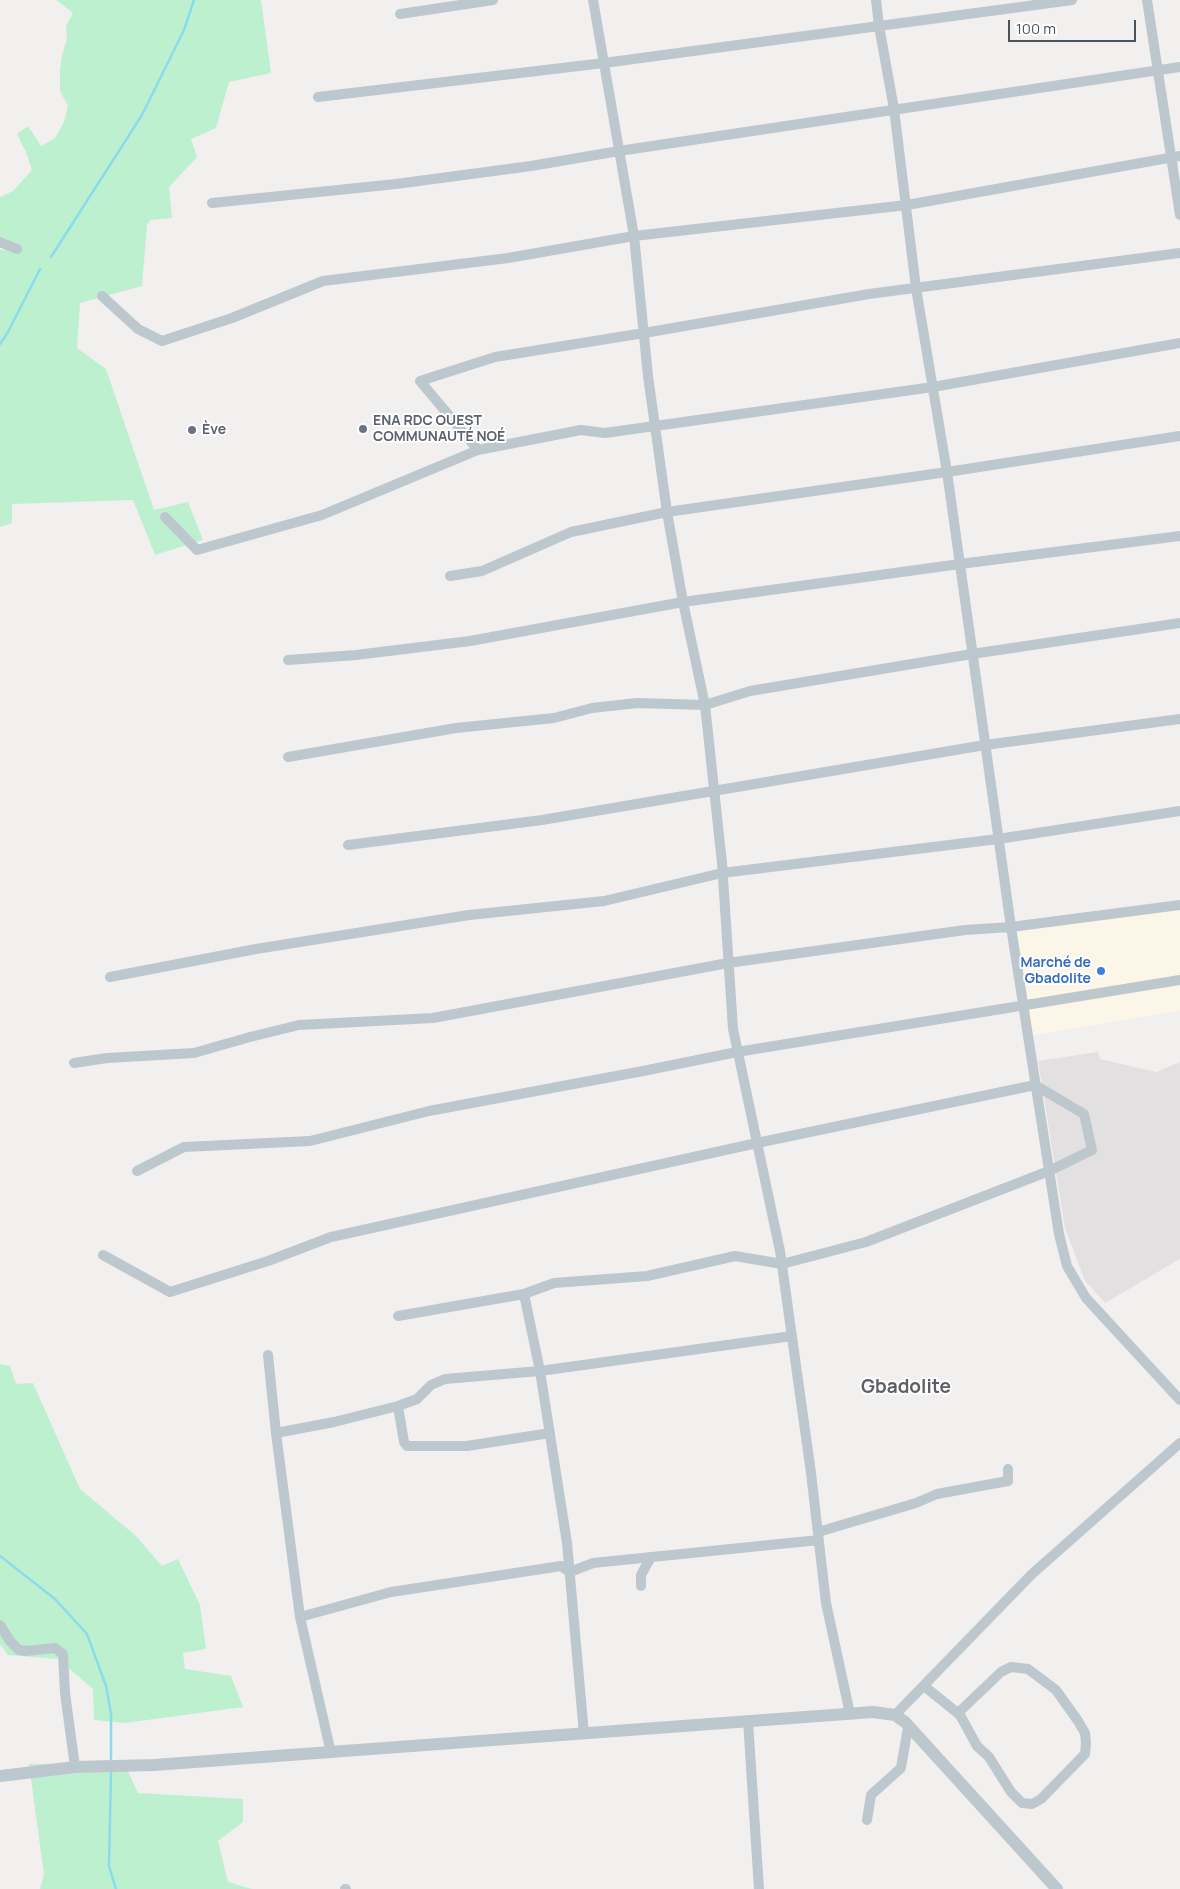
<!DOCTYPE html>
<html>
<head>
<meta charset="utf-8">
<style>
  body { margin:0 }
  #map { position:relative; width:1180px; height:1889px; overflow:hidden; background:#f2efef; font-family:Manrope,sans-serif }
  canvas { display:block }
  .scale { position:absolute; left:1008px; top:20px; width:128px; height:22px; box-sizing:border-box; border:2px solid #47535d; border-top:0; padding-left:6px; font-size:15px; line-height:18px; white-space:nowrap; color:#47535d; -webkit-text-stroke:4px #fff; paint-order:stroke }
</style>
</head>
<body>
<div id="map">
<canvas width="1180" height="1889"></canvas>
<div class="scale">100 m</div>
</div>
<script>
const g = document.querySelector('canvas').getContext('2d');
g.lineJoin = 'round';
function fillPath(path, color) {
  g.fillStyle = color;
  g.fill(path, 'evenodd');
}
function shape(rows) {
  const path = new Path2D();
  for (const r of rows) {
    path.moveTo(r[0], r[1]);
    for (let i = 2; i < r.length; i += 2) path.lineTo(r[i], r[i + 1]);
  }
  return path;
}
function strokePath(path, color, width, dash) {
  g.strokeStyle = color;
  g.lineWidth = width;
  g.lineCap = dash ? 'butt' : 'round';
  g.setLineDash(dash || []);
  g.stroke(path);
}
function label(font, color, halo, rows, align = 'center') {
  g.font = font + ' Manrope,sans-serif';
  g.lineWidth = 4;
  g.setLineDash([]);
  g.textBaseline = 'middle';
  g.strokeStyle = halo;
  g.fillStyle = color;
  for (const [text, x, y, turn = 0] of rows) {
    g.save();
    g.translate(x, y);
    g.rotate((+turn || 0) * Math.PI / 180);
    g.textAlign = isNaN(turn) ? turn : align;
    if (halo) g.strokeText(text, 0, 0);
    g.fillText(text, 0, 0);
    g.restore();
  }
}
const commercial = shape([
  [1180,909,1180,1011,1031,1036,1016,931]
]);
const education = shape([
  [1098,1052,1100,1059,1156,1072,1180,1062,1180,1259,1105,1303,1085,1281,1065,1228,1038,1061]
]);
const green = shape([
  [56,0,261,0,271,73,229,82,216,128,191,139,197,157,169,187,172,218,150,220,147,225,142,286,80,303,77,348,106,369,154,510,188,502,203,540,155,555,133,500,12,504,12,523,0,527,0,250,22,248,0,238,0,197,13,191,32,170,26,152,17,134,28,126,41,146,55,138,64,122,68,106,60,91,60,71,62,55,67,39,66,26,73,13],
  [0,1364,10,1366,16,1384,33,1383,80,1489,136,1536,162,1566,178,1559,200,1605,206,1649,183,1653,185,1669,231,1676,243,1707,125,1723,94,1720,93,1689,58,1659,8,1655,0,1644],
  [124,1763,138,1793,243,1799,243,1822,218,1841,228,1882,252,1889,40,1889,44,1875,29,1764]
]);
const stream = shape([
  [51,257,142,115,184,30,194,0],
  [0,344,8,332,40,269],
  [0,1556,55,1599,87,1634,106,1686,111,1713,111,1759],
  [111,1773,109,1866,116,1889]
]);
const minor = shape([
  [593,0,634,236,648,376,667,512,683,602,705,705,722,863,733,1029,780,1251,811,1473,826,1603,850,1714],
  [876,0,879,26,894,109,916,288,947,472,1011,927,1059,1234,1067,1266,1086,1298,1180,1400],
  [1147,0,1180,215],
  [400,14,493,0],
  [318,97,604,63,1072,0],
  [212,203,396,184,531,166,619,151,1180,67],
  [0,242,17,249],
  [102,296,138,329,162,341,232,318,323,281,508,258,634,236,907,205,1180,156],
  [478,450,420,381,495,357,644,333,869,294,1180,253],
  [165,517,197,550,322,515,478,450,581,430,605,433,933,387,1180,343],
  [450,576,482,571,571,532,667,512,947,472,1180,436],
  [288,660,356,655,470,641,683,602,960,564,1180,536],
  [288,757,456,728,554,718,592,708,637,703,705,705,750,691,972,654,1180,623],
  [348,845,542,820,985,745,1180,719],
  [110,977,256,949,469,915,604,901,722,873,998,839,1180,811],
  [74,1063,107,1058,194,1053,250,1037,299,1025,433,1018,728,963,965,930,1011,927,1180,905],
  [137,1171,184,1147,310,1141,429,1111,643,1071,737,1052,1180,980],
  [103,1255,170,1292,268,1261,331,1237,757,1143,1035,1085,1084,1114,1092,1150,1049,1171,866,1242,782,1264,735,1256,647,1276,554,1283,524,1294,398,1316],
  [524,1294,540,1371,567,1543,584,1734],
  [268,1355,276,1433,300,1617,331,1753],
  [398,1406,404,1442,407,1446,467,1446,550,1433],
  [276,1433,334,1422,398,1406,417,1399,431,1385,445,1379,540,1371,792,1336],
  [818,1532,916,1503,937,1494,1008,1481,1008,1469],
  [641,1586,641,1575,651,1557],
  [300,1617,391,1592,411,1589,561,1566,570,1572,593,1563,819,1540],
  [0,1625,10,1641,19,1650,26,1651,55,1648,63,1654,65,1693,75,1767],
  [924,1686,960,1715,977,1746,989,1757,1011,1792,1022,1803,1032,1804,1041,1799,1085,1754,1086,1743,1085,1733,1078,1721,1056,1690,1028,1669,1011,1667,1001,1672,958,1713],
  [895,1715,1032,1574,1180,1443],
  [748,1721,759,1889],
  [867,1820,871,1795,901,1768,908,1727],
  [345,1889,346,1889]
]);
const tertiary = shape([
  [0,1776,75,1767,154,1765,873,1712,895,1715,905,1722,1057,1889]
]);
const markers = [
  [363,429,5,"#6b7280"],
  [192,430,5,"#6b7280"],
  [1101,971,5,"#3f7fe0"]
];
const worshipNames = [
  ["ENA RDC OUEST",373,421],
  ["COMMUNAUTÉ NOÉ",373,437],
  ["Ève",202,430]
];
const shopNames = [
  ["Marché de",1091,963],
  ["Gbadolite",1091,979]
];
const districtNames = [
  ["Gbadolite",906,1388]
];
fillPath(commercial, '#fcf6e9');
fillPath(education, '#e3e0e1');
fillPath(green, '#bdf0cf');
strokePath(stream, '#8adced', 2.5);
strokePath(minor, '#bdc7ce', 10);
strokePath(tertiary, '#bdc7ce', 12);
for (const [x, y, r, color] of markers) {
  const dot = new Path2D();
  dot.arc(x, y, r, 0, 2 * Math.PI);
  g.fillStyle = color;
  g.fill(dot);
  strokePath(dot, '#fff', 2);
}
label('bold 14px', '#5b616d', '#fff', worshipNames, 'left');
label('bold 14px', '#366cbe', '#fff', shopNames, 'right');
label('bold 19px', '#5c6064', '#fff', districtNames);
</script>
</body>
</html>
